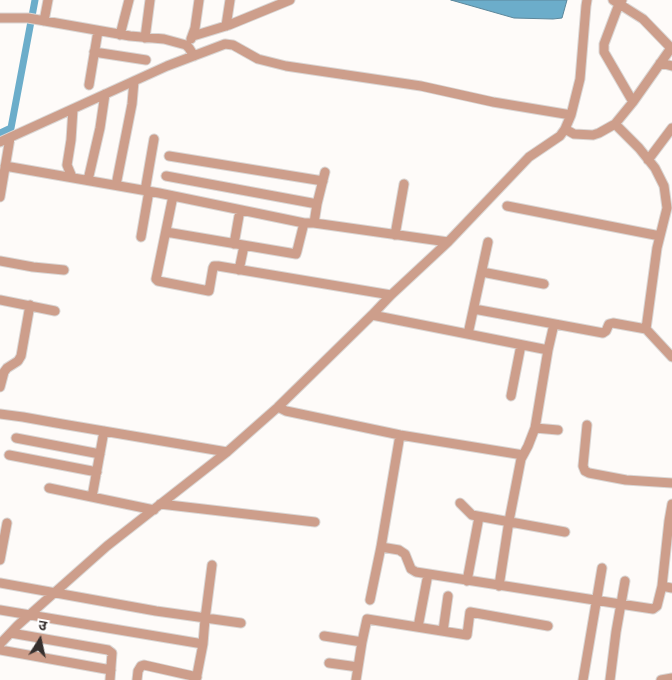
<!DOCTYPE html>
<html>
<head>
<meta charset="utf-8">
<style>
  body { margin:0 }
  #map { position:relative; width:672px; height:680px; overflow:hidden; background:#fefbf9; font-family:Montserrat,"Noto Sans Devanagari",sans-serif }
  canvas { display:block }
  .north { position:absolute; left:15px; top:615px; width:50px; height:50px; -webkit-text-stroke:4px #fff; paint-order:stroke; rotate:10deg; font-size:14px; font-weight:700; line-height:20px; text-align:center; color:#352f2d }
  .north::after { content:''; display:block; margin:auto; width:18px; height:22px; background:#352f2d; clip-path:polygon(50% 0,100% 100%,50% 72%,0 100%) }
</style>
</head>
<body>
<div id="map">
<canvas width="672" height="680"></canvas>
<div class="north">उ</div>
</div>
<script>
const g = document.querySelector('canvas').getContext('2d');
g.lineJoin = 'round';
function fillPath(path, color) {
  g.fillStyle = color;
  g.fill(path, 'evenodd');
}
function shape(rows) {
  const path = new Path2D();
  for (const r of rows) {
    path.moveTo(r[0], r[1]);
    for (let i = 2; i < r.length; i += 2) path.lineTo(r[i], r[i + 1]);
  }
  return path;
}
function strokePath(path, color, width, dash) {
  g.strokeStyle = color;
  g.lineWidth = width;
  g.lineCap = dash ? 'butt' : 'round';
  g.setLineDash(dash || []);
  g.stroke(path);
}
const water = shape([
  [451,0,567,0,562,18,553,19,514,18,451,0]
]);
const canal = shape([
  [0,133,11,128,35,0]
]);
const minor = shape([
  [622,0,619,4,604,44,604,52,633,102],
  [0,18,28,18,130,36,164,39,186,45,189,48,194,56],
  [44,21,48,0],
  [226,26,230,0],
  [120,35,129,0],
  [193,36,229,25,290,0],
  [145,38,150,0],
  [191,39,195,28,199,0],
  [94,52,146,60],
  [660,63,672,66],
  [89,85,98,31],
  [615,124,639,148,655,168,664,186,667,208,657,248,646,329,672,357],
  [565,129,574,134,593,135,599,133,615,124,633,102,671,48,643,19,613,0],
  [0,142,167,66,225,44,233,45,258,59,286,66,421,86,493,102,571,115],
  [169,156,323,181],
  [648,160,672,128],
  [5,166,159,193,304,223,314,223,448,242],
  [166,176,317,204],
  [72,177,67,165,71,140,73,109],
  [88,180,100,128,105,94],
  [116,185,132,104,134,81],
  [145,191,154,139],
  [173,196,156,279,158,281,209,291,213,268,214,266,218,266,391,295],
  [0,197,10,138],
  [507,206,660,236],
  [314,223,317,204,325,172],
  [166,232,296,254,297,251,304,223],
  [395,235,404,184],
  [141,237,149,191],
  [234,244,240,210],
  [0,261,33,267,64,270],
  [239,270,244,246],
  [482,272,544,284],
  [0,300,55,311],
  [474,309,603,333,606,331,609,324,613,323,646,329],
  [372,315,548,350],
  [468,334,488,242],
  [0,387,4,372,7,368,18,361,21,356,30,305],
  [511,396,521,345],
  [278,407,286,411,400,435,523,455],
  [0,414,23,417,62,424,227,452],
  [587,425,583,466,585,471,589,473,626,480,672,483],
  [535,428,558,430],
  [16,438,100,454],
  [9,455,97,472],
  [49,488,154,510],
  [92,497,104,431],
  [460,503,472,515,565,532],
  [160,504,315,522],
  [381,547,399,550,405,554,411,569,416,572,620,604,653,609,657,606,662,586,672,588],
  [0,560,7,523],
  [467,581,479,517],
  [0,583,156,611,241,623],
  [499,586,509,521,521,459,528,446,535,428,548,350,554,324],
  [662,586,669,521,672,504],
  [370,600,381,547,400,435],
  [0,610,203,644,205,619,212,565],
  [418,627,428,574],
  [443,631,448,596],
  [11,633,108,650,112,653,110,680],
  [324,636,362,642],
  [0,644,18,625,107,546,227,452,278,407,372,315,391,295,448,242,529,157,560,136,565,129,571,115,580,79,586,6,587,0],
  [0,650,111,670],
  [329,663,358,667],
  [137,680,138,671,141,666,144,665,197,677],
  [196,680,203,644],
  [356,680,362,642,367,619,467,635,470,612,548,626],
  [583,680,602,568],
  [610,680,616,632,625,581],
  [661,680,672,678]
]);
fillPath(water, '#6cadca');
strokePath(water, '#5c879b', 1);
strokePath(canal, '#6cadca', 7);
strokePath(minor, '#dad6d4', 11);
strokePath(minor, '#cd9e8b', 9);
</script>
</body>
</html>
